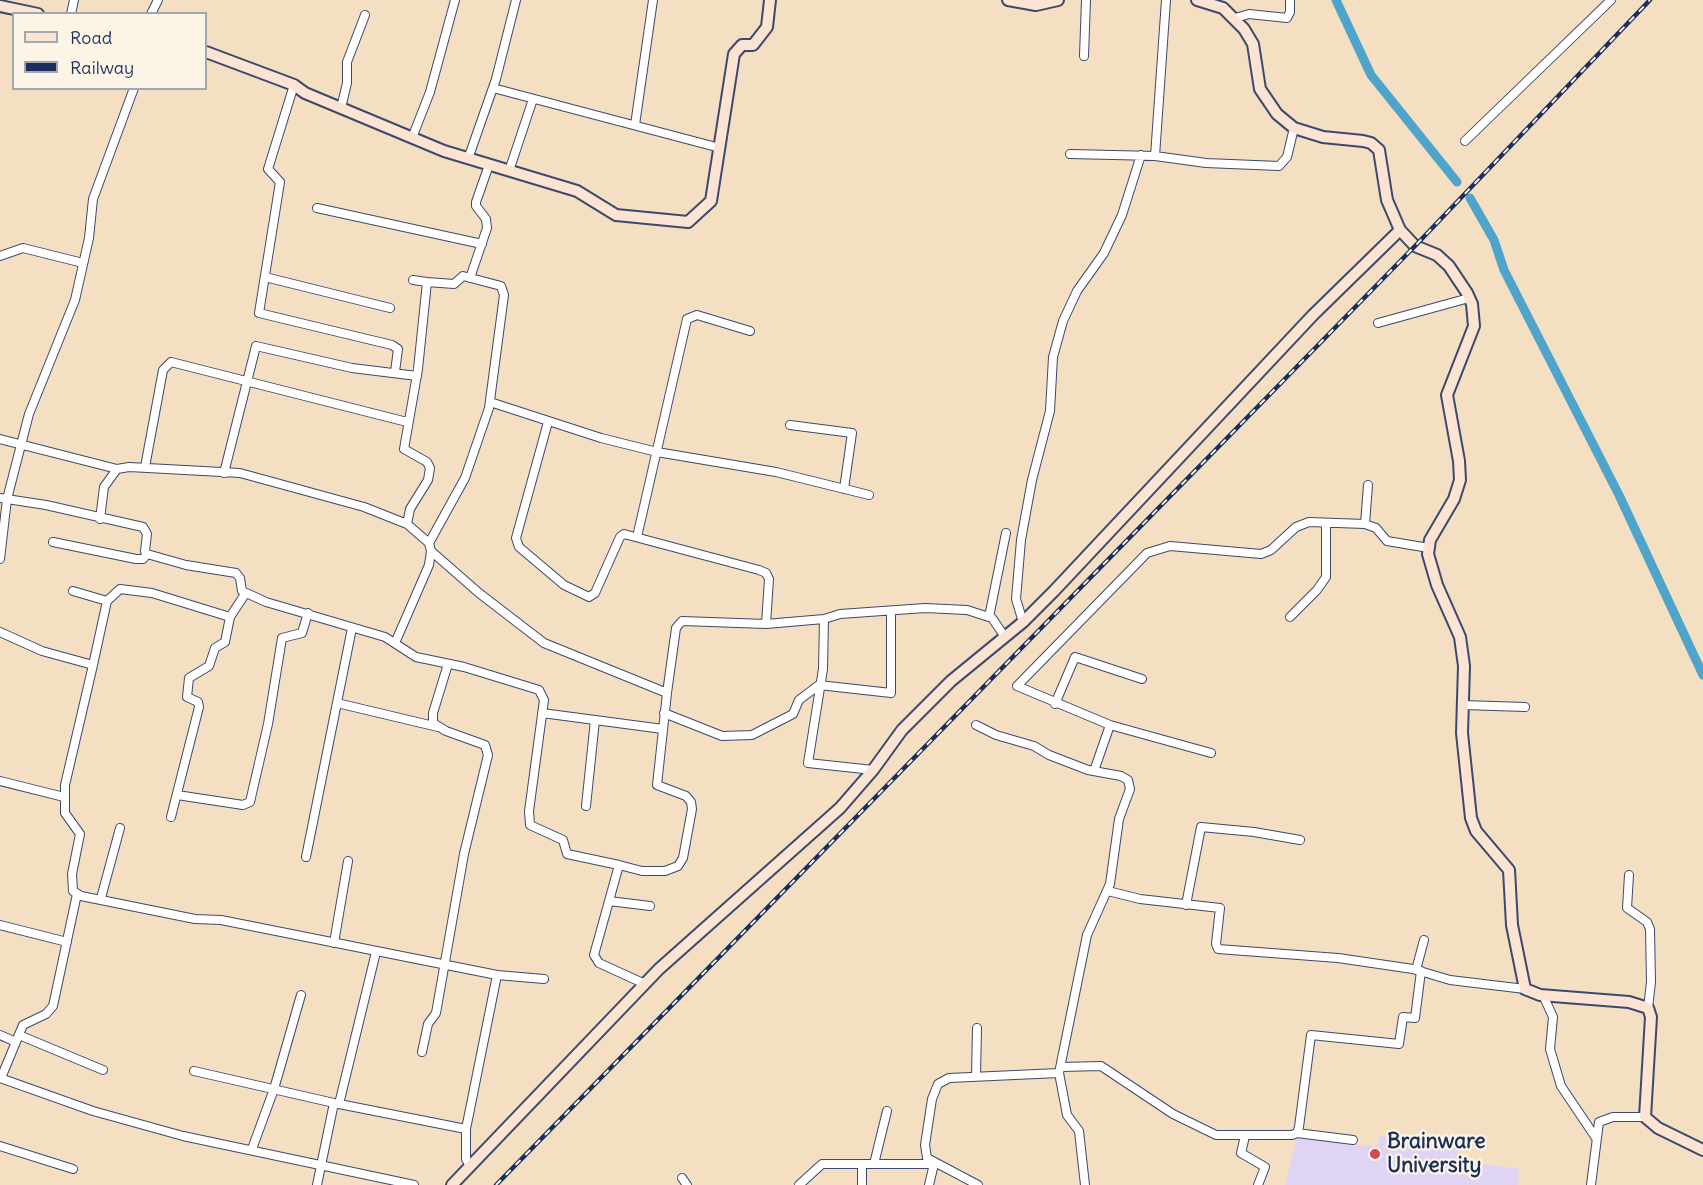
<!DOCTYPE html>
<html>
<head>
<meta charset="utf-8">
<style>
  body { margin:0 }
  #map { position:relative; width:1703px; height:1185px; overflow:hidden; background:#f4dfc2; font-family:Delius,sans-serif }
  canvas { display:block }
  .legend { position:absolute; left:12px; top:12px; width:195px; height:78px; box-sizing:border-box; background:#fcf5e5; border:2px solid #a2a6af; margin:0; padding:8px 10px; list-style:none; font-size:18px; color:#1b2f5e }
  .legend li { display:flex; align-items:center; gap:12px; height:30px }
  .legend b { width:30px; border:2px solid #a2a6af }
</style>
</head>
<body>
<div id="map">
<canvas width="1703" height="1185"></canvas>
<ul class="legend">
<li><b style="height:8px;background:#fde3d1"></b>Road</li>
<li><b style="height:8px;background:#1b2f5e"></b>Railway</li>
</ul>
</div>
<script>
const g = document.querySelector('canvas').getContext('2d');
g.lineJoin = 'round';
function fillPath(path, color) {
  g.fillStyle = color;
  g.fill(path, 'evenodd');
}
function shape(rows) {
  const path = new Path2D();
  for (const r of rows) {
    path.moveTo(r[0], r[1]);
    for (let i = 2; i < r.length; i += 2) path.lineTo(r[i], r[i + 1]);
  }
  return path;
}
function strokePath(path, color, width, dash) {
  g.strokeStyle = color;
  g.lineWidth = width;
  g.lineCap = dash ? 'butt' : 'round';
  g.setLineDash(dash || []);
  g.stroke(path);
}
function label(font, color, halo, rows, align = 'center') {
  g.font = font + ' Delius,sans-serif';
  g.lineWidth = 4.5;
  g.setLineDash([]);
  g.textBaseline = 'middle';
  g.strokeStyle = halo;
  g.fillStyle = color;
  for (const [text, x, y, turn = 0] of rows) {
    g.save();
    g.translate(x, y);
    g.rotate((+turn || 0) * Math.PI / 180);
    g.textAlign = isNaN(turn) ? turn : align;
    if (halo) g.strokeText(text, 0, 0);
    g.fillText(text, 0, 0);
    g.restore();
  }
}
const built = shape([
  [1419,1135,1457,1140,1457,1161,1519,1169,1518,1185,1285,1185,1297,1138,1378,1147,1379,1136,1415,1139]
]);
const canal = shape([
  [1336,0,1371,75,1457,182],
  [1470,198,1494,240,1504,270,1619,495,1703,675]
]);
const street = shape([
  [71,14,74,0],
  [151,14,158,0],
  [1235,18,1249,14,1287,18,1290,12,1290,0],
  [1084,56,1086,0],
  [294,85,268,169,280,182,259,313,392,345,398,349,395,372],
  [493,88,720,148],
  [341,108,347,83,347,62,365,15],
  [635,125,653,0],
  [412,138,430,92,455,0],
  [1465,141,1611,0],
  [1070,154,1155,156,1166,0],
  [1155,156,1206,163,1279,166,1287,157,1294,128],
  [468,159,496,79,516,0],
  [509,171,533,99],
  [317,208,482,244],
  [0,256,23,248,83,263],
  [265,277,390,308],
  [470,278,487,228,486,219,476,206,476,202,489,165],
  [427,282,454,284,463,276,501,286,504,295,489,408,465,478,429,543],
  [1378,323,1469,298],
  [490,402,601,438,657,452,776,472,869,495],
  [548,422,516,538,519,547,564,585,589,597,595,593,620,537,624,534,759,570,766,573,769,579,766,624],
  [790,425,852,433,844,489],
  [0,439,117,469],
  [145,467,163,370,171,362,407,422],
  [224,473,256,346,352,368,417,376],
  [0,498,46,505,143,527,147,534,145,551,147,554,186,565,236,573,240,578,242,591,266,602,385,637,416,657,464,667,539,690,544,700,529,811,530,825,563,840,567,854,619,865,594,955,599,963,645,984],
  [100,519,104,487,117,469,129,467,240,473,364,507,407,524],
  [1365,524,1368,485],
  [637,537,687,319,697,315,750,331],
  [53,542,136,559,143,559,147,554],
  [431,551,479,593,544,643,667,693,657,785,686,796,691,802,692,809,683,858,678,866,665,871,642,871,619,865],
  [0,559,7,499,29,414,75,300,89,238,93,199,134,88],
  [73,591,107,601],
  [989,617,1006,533],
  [1290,617,1317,590,1326,577,1326,523],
  [824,619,840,614,925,608,967,610,992,618,1005,637],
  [1023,622,1016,599,1021,540,1032,480,1050,411,1053,357,1063,321,1077,291,1104,253,1122,215,1141,155],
  [0,632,42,651,93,665,65,785,65,813,80,834,72,874,73,891,81,896,195,919,221,920,497,975,544,979],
  [395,643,429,565,431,551,429,543,407,524,410,509,428,480,430,468,427,462,404,449,418,369,427,282,413,280],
  [93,665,107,601,120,589,152,593,230,617],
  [667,693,676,628,682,621,766,624,824,619,823,669,808,763,873,770],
  [337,703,438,727],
  [1055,704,1075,657,1142,679],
  [1463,705,1525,707],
  [542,713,663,729],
  [664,713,722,736,752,735,793,714,799,700,819,685,891,693,891,611],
  [976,725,996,735,1034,746,1049,755,1088,770,1121,776,1128,780,1130,789,1119,819,1110,884,1087,935,1059,1073,949,1078,938,1084,932,1099,925,1145,927,1158,978,1185],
  [1110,725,1211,753],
  [1094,771,1110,725,1017,686,1147,553,1170,546,1261,554,1271,550,1296,527,1309,522,1365,524,1376,528,1387,541,1429,548],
  [0,781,64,797],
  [177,795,243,805,250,802,268,724,282,638,302,633,308,613],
  [586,806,595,720],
  [171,817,199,707,198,702,187,697,189,678,209,666,215,648,225,642,230,617,245,594],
  [306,857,352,628],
  [1629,875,1627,908,1647,922,1650,929,1651,982,1648,1008],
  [1108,891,1140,899,1220,908,1216,944,1218,949,1338,958,1413,969,1450,980,1525,989],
  [101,898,120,828],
  [609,901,650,906],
  [1186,905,1201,827,1254,832,1300,840],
  [0,925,67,942],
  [334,943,348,861],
  [1416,970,1424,940],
  [1543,995,1553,1017,1550,1049,1561,1086,1596,1138],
  [0,1035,16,1042],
  [19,1035,103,1070],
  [422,1052,428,1024,436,1013,464,854,488,755,485,745,446,731,433,723,433,713,448,664],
  [1062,1067,1101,1066,1173,1114,1216,1135,1292,1135,1297,1133,1299,1127,1311,1035,1399,1044,1403,1017,1415,1018,1421,971],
  [194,1071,334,1103,466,1129],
  [1059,1073,1067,1115,1079,1131,1085,1185],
  [976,1076,977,1028],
  [0,1078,93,1111,183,1136,414,1185],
  [1,1078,23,1025,46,1014,53,1006,77,894],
  [339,1104,376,952],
  [1297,1133,1353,1140],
  [1245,1136,1241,1153,1265,1167,1258,1185],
  [0,1146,73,1169],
  [252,1149,274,1089,301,995],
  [862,1164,862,1185],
  [874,1164,887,1111],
  [470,1166,466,1159,466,1129,497,975],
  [682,1178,687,1185],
  [317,1185,334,1103],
  [799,1185,822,1164,937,1164],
  [929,1185,934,1164],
  [1591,1185,1599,1122,1613,1117,1645,1117]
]);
const secondary = shape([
  [1008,0,1036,5,1058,0],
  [1197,0,1223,8,1244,29,1253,44,1260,89,1277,114,1294,128,1323,137,1363,141,1371,143,1379,150,1387,200,1400,230,1415,246,1437,255,1449,266,1467,293,1472,304,1474,326,1447,395,1459,461,1460,480,1454,499,1430,540,1428,554,1437,585,1460,637,1464,666,1462,733,1471,818,1476,831,1509,870,1512,925,1525,989,1540,995,1629,1002,1648,1008,1651,1017,1645,1117,1658,1128,1703,1150],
  [0,6,38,14],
  [206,52,294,85,305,93,444,151,577,191,616,215,688,222,711,201,734,54,742,45,753,45,767,27,770,0],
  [452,1185,659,969,840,808,873,770,902,730,951,681,1023,622,1054,591,1313,315,1400,230]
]);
const rail = shape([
  [496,1185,1415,246,1650,0]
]);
const markers = [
  [1375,1154,6,"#d1495b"]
];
const poiNames = [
  ["Brainware",1387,1142],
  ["University",1387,1166]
];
fillPath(built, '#e0d4f4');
strokePath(canal, '#4fa4cb', 9);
strokePath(street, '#3c496d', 10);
strokePath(secondary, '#3c496d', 14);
strokePath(street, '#fff', 8);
strokePath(secondary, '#fde3d1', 10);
strokePath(rail, '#1b2f5e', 4.5);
strokePath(rail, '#fcf5e5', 2, [7]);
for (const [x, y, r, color] of markers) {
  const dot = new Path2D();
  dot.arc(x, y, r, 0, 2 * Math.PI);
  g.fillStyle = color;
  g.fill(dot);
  strokePath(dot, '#fcf5e5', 2);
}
label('bold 21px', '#1b2f5e', '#fcf5e5', poiNames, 'left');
</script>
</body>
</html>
